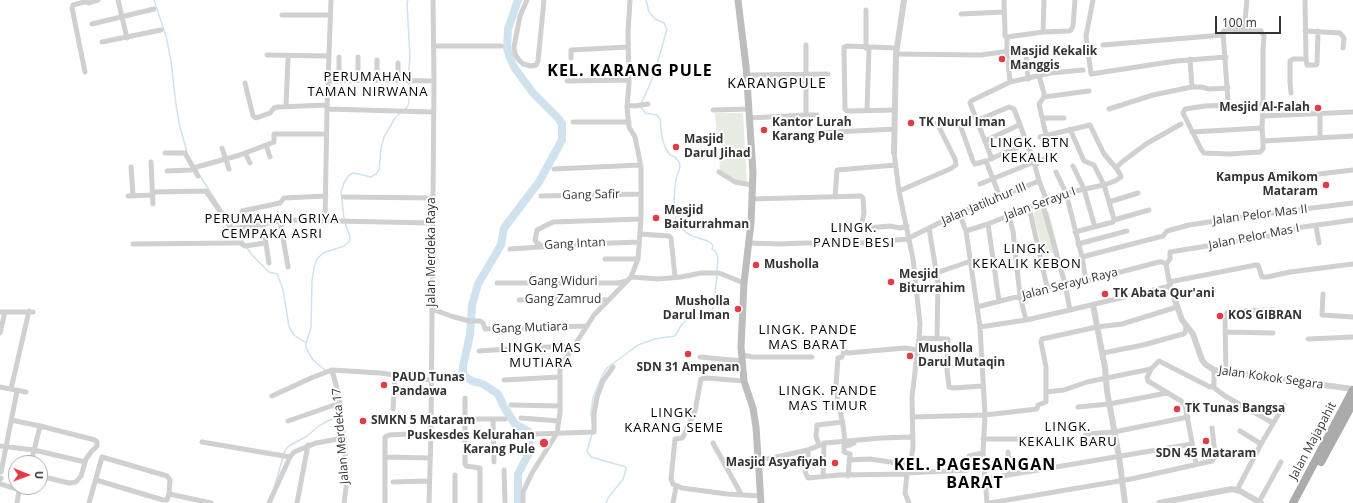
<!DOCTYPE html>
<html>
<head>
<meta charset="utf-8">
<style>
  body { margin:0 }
  #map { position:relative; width:1353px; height:503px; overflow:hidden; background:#fff; font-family:"Open Sans",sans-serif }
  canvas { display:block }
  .north { position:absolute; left:8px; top:455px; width:40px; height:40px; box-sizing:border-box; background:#fff; border:1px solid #adadad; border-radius:50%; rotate:91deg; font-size:11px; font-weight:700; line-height:16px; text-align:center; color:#333 }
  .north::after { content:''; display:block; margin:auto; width:14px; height:18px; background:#e63946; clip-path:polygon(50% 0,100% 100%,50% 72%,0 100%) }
  .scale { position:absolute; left:1215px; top:16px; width:66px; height:18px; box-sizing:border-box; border:2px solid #333; border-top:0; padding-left:5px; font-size:12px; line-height:14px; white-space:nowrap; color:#333; -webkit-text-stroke:3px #fff; paint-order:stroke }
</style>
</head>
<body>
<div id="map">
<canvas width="1353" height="503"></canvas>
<div class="north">U</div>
<div class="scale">100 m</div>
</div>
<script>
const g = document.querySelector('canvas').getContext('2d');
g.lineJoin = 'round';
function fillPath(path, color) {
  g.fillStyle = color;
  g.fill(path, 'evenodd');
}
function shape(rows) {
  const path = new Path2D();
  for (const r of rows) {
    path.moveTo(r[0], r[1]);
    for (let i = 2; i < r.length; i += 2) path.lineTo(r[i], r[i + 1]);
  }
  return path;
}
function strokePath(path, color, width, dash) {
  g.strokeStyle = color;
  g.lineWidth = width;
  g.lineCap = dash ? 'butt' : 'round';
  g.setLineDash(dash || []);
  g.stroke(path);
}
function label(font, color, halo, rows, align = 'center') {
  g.font = font + ' "Open Sans",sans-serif';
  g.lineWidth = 4;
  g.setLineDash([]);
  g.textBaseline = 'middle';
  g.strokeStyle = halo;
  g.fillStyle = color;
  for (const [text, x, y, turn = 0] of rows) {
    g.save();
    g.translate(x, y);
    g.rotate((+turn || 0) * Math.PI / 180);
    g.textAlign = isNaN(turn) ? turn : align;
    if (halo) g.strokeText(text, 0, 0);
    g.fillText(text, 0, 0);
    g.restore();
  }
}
const green = shape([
  [715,113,743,113,747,184,736,182,720,171,719,149,721,148,721,141,717,140],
  [1044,209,1049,212,1058,249,1056,252,1047,254,1043,252,1034,216,1034,213,1037,210]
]);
const stream = shape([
  [154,0,166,36,171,61,176,105,180,127,187,152],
  [408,0,407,3,410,57,408,79],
  [641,104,654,75,667,29,664,23,655,19,649,12,646,0],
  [641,107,645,113,657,115,660,119,662,138,665,147,670,155,675,157,679,162,680,167,676,179,674,199,676,221,680,227,687,233,692,236,708,241,713,245,712,249,715,251,718,257,717,271],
  [404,110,408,106,409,100,409,83],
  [200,176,227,218],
  [344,219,341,192,344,183,349,175,354,173,371,177,376,174,379,170,381,148,384,137,395,118,400,113],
  [235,230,244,243],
  [247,248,252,255,269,272,277,274,283,289,289,327,294,335,306,343],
  [326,371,313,360,306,348,306,343,311,328,312,281,314,268,317,259,323,253,344,246,349,242,350,237,345,223],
  [336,392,336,402],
  [336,406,336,417,342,447],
  [592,422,591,414,593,398,602,376,607,368,638,345,654,339,675,336,682,324,687,320,706,316,712,311,714,305,717,275],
  [592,434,587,451,591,457,626,467,626,470,623,479,608,498,606,503],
  [274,488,285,450,289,446,307,436,320,425,336,417]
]);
const river = shape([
  [518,503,518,474,528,455,530,439,528,431,515,424,504,407,498,394,483,384,472,381,463,375,463,366,470,335,472,305,478,284,501,245,504,228,539,182,562,140,562,124,558,118,533,93,514,67,510,58,507,48,508,29,518,0]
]);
const minor = shape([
  [84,0,85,2,88,3,98,0],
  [118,0,127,38],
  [527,0,520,16,514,47,515,54,519,60,523,64,531,66,536,65,538,61,544,0],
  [1004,0,1005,31,1005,36,1007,37,1007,51,1010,82],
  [1093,0,1086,36,1091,74,1176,61,1226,57],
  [1247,0,1244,30,1261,31,1264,36,1263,50,1263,104,1262,128,1263,141,1263,149,1260,152,1230,154,1204,153,1201,149,1183,113,1185,109,1205,106,1263,104],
  [84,2,73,5,72,8,85,72],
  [866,10,866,48],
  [961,14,1004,12],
  [282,15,330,15],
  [92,24,154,9],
  [1305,31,1340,33,1344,38,1343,48],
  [1043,32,1044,0],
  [1007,37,1043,32,1069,31,1071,30,1073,26,1075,0],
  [102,42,161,30],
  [806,45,806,115],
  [1103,45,1223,35],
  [434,46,501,46],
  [896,54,981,55,1024,49,1026,51,1028,79],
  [267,55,328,56],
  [339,57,339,81],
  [571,58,571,50,628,47],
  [1190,59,1192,87],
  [1306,59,1307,65,1316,65,1317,64,1318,31],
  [377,60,377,80],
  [747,75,828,74],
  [1039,76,1044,93,1044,97,1039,104,1046,135],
  [358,80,358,57],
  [398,80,398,63],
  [328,81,377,80,434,81],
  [567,81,629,80],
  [245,83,253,116,256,118,270,113,274,108,278,107,327,105],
  [1291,93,1290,82,1290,61,1293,59,1306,59,1305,0],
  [1044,97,1089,91],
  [1228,101,1223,32,1226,29,1244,30],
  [627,105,634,106,648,104],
  [286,106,288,59],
  [327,109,433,112],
  [1109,109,1153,95,1192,87,1201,87,1209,89,1228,88],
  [713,110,749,109],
  [867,110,869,48],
  [894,110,851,111,847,111,845,109,844,49,844,47,848,46,897,48],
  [1320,113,1320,137],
  [1263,116,1353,112],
  [750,118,806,115,817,115],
  [1043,118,1064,118],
  [978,120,1009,107,1014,109,1034,162,1039,181,1047,201],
  [573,122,629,122],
  [959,122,973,161,975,164,986,161,1000,197],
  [1070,129,1084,161,1094,165,1104,185,1114,219,1113,222,1075,232],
  [1192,132,1262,128],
  [815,133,895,129],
  [1040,137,1090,125,1104,154,1116,168],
  [985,141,1019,125],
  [1263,141,1353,136],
  [266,145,270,157],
  [222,148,229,169],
  [894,152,899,191,913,259,920,324,919,338,912,397,913,448,910,465,907,474,905,493,909,503],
  [165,153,185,153,198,176],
  [245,153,250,163],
  [990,159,1026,144],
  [992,159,970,103,971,101,1010,82,1051,73,1083,70],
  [151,162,153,204],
  [1035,165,1050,155],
  [1073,166,1084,189,1095,227],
  [131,167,133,195],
  [554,169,640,165],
  [167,171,191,170,193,168,240,155,274,142,274,134,326,134],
  [719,172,735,182,752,185],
  [1056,172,1066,193,1082,257,1086,281],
  [1285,178,1353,170],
  [980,184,1034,162],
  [899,191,950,169,956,165,955,159,937,123],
  [153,192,206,191,232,229,287,220,432,223],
  [128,196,153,195],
  [541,196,641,194],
  [344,197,433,198],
  [835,197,837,170,896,165],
  [752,199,861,196,863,198,864,213,861,228,863,231,867,231,869,228,890,226,900,228,907,226],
  [1042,202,1065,284,1070,310],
  [1109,202,1138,193],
  [1029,207,1047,287],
  [242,211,280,203,284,198,326,196],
  [959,213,966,231,980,327,985,415,983,453,987,503],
  [1009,216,1013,231,1020,296,1026,320],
  [280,220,288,267],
  [325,220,327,109,331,0],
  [1114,220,1149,210],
  [263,224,269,263],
  [988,224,999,301],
  [1316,226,1319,243],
  [929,228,938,283,937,338],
  [966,231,988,224,1066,193,1104,185,1115,181,1121,177,1120,174,1116,168,1122,162,1146,144,1181,124],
  [640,234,669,236,671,238,675,277],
  [748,243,780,244,805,243,862,243,873,242,883,243,886,241,907,239,959,213,1039,181],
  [133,244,233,243,240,243,245,246,265,243],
  [1078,244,1127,231],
  [541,245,537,243,535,240,537,230,553,222,641,219],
  [510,249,587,244,639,242],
  [1082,257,1163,236,1167,231,1189,225,1248,216,1353,203],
  [605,259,638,259],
  [1166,264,1170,259,1170,252,1275,235,1282,230,1353,220],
  [631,277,658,279,681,277,701,273,719,273,744,283],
  [915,278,936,273,971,261],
  [1169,282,1256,265,1258,265,1262,277,1267,277,1290,272,1353,264],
  [497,283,617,283,627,281],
  [1323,294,1322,315,1353,317],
  [519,300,573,299,608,300],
  [977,307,1020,296,1047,287,1086,281,1159,262,1162,262,1166,264,1170,286,1070,310,1026,320,980,327],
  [432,309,451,316,469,321,480,321,483,323,485,329,587,326],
  [0,312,33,312],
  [1225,332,1273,333],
  [0,333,5,312],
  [919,338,948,339,947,370,949,387,953,388,983,386],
  [1308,339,1353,337],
  [479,351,523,348,573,346],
  [1103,353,1143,345,1183,334,1185,333,1186,326],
  [742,355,753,357,812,357],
  [700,357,742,361],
  [1151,369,1147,378,1148,381,1181,401,1185,405,1196,464],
  [332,370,339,396,344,438,347,480,344,503],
  [1226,372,1225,318,1227,313,1230,311,1273,310],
  [504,380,560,377],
  [744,381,706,378,701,379,695,411,684,435,682,438,675,439,671,479,673,484,682,488,727,494,761,496],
  [0,387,26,392],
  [1213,387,1225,396,1273,423],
  [11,389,29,311],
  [1046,392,1064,390,1087,382,1151,369,1159,361,1210,387,1214,385,1214,370],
  [272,396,311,378,332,370,380,373,431,380],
  [465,398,465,464,466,466,480,468,480,503],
  [511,405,560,406],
  [1078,407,1109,404,1167,393],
  [393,409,395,375],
  [912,417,985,415,1037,409,1038,405,1046,402,1046,367,1041,342,1042,339,1097,327,1122,324,1177,307],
  [521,418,559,421],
  [431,419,505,419],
  [493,419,494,462],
  [11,420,40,426,95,440,97,442,97,446,91,452,86,459,81,476,76,482,69,483,40,476],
  [288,421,340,403],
  [1240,431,1261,444],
  [536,434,594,432,594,414,597,397,603,381,613,367],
  [1086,434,1114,432,1188,417],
  [983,439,1020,439],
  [845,441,843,425,838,401,836,385,838,358,842,357,844,351,848,353,905,348,917,350],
  [202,442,290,457],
  [713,443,741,494],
  [819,445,816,436,817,425,843,422],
  [0,446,34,450,85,462],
  [808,450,808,461,806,462,805,470,806,474,808,478,839,475,907,474],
  [1008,452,1010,474],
  [385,457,430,458],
  [849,460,870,459,910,465],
  [758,461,808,450,825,443,881,438,913,437],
  [31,463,40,426],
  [504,470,505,503],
  [1,472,17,391],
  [907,473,968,470,969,467,969,456,983,453],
  [848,476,850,454,844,452,844,446,850,445,851,444,854,443,853,441],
  [823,477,824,443],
  [985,479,1192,444],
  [0,480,1,478],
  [393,482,429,481],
  [0,484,17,489,19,491,17,503],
  [1237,490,1261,444,1284,405],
  [169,494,211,503],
  [1259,502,1281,462],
  [89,503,102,457,167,476,170,480,169,494,167,500,163,500,96,480],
  [269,503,290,457,294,452,316,443,344,438],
  [297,503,308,445],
  [385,503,385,437,389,435,431,433],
  [429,503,431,433,434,81,433,0],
  [455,503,455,475],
  [523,503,523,492,532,473,557,433,560,413,560,370,563,363,594,315,631,277,638,259,641,219,641,167,635,137,629,127,627,107,629,83,628,32,630,0],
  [673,503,676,487],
  [990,503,1131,479,1212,461,1214,458,1215,453,1212,428]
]);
const tertiary = shape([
  [894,152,896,54,904,0],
  [1170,286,1182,320,1193,334,1202,360,1205,364,1214,370,1353,389],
  [1093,305,1105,368,1107,391,1119,457,1125,503],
  [1159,503,1232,489,1240,491,1261,503]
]);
const secondary = shape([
  [738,0,746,66,753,173,751,223,744,283,741,347,744,381,753,408,756,427,761,503]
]);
const primary = shape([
  [1321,462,1353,403],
  [1293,503,1353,390]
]);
const markers = [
  [1002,59,4,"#e63946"],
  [1318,108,4,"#e63946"],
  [911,123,4,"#e63946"],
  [764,130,4,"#e63946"],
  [676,147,4,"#e63946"],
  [1326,185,4,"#e63946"],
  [656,218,4,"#e63946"],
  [756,265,4,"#e63946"],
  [891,282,4,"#e63946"],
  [1105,294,4,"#e63946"],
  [738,309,4,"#e63946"],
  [1220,316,4,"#e63946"],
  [688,354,4,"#e63946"],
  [910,356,4,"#e63946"],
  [384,385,4,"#e63946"],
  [1177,409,4,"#e63946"],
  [363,421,4,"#e63946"],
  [1206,441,4,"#e63946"],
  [544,443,5,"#e63946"],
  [835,463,4,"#e63946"]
];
const poiNames = [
  ["Masjid Kekalik",1010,52],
  ["Manggis",1010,66],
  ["Mesjid Al-Falah",1310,108,"right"],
  ["Kantor Lurah",772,123],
  ["Karang Pule",772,137],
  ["TK Nurul Iman",919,123],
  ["Masjid",684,140],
  ["Darul Jihad",684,154],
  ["Kampus Amikom",1318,178,"right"],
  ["Mataram",1318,192,"right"],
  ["Mesjid",664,211],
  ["Baiturrahman",664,225],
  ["Musholla",764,265],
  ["Mesjid",899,275],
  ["Biturrahim",899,289],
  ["TK Abata Qur'ani",1113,294],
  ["Musholla",730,302,"right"],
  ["Darul Iman",730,316,"right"],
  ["KOS GIBRAN",1228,316],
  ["Musholla",918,349],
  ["Darul Mutaqin",918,363],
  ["SDN 31 Ampenan",688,368,"center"],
  ["PAUD Tunas",392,378],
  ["Pandawa",392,392],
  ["TK Tunas Bangsa",1185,409],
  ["SMKN 5 Mataram",371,421],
  ["Puskesdes Kelurahan",535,436,"right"],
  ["Karang Pule",535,450,"right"],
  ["SDN 45 Mataram",1206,454,"center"],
  ["Masjid Asyafiyah",827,463,"right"]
];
const streetNames = [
  ["Gang Safir",591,195,-1],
  ["Jalan Jatiluhur III",984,204,-23],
  ["Jalan Serayu I",1040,204,-20],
  ["Jalan Pelor Mas II",1260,215,-7],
  ["Jalan Pelor Mas I",1254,237,-11],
  ["Gang Intan",575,244,-3],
  ["Jalan Merdeka Raya",432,252,-90],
  ["Gang Widuri",563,282],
  ["Jalan Serayu Raya",1070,284,-14],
  ["Gang Zamrud",563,300],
  ["Gang Mutiara",530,328,-2],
  ["Jalan Kokok Segara",1271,378,8],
  ["Jalan Merdeka 17",341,436,-95],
  ["Jalan Majapahit",1313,441,-62]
];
const neighbourhoodNames = [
  ["PERUMAHAN",368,77],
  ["TAMAN NIRWANA",368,92],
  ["LINGK. BTN",1030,143],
  ["KEKALIK",1030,158],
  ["PERUMAHAN GRIYA",272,219],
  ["CEMPAKA ASRI",272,234],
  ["LINGK.",854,228],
  ["PANDE BESI",854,243],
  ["LINGK.",1027,249],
  ["KEKALIK KEBON",1027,264],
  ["LINGK. PANDE",808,330],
  ["MAS BARAT",808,345],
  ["LINGK. MAS",541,348],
  ["MUTIARA",541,363],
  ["LINGK. PANDE",828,391],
  ["MAS TIMUR",828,406],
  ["LINGK.",674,413],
  ["KARANG SEME",674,428],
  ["LINGK.",1068,427],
  ["KEKALIK BARU",1068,442]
];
const quarterNames = [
  ["KARANGPULE",777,84]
];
const districtNames = [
  ["KEL. KARANG PULE",630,71],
  ["KEL. PAGESANGAN",975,465],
  ["BARAT",975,483]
];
fillPath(green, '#e6ecdf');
strokePath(stream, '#cfe2ee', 1.5);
strokePath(river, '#cfe2ee', 8);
strokePath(minor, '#d0d0d0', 5);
strokePath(tertiary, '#d0d0d0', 6);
strokePath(secondary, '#bdbdbd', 7);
strokePath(primary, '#ababab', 8);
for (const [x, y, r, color] of markers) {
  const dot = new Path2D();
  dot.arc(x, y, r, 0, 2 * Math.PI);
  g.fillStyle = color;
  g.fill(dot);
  strokePath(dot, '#fff', 1.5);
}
label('bold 12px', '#333', '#fff', poiNames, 'left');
label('12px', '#333', '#fff', streetNames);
g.letterSpacing = '1px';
label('13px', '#000', '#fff', neighbourhoodNames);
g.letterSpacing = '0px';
g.letterSpacing = '1px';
label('14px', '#000', '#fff', quarterNames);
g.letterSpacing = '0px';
g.letterSpacing = '1px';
label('bold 16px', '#000', '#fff', districtNames);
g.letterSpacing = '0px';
</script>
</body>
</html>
